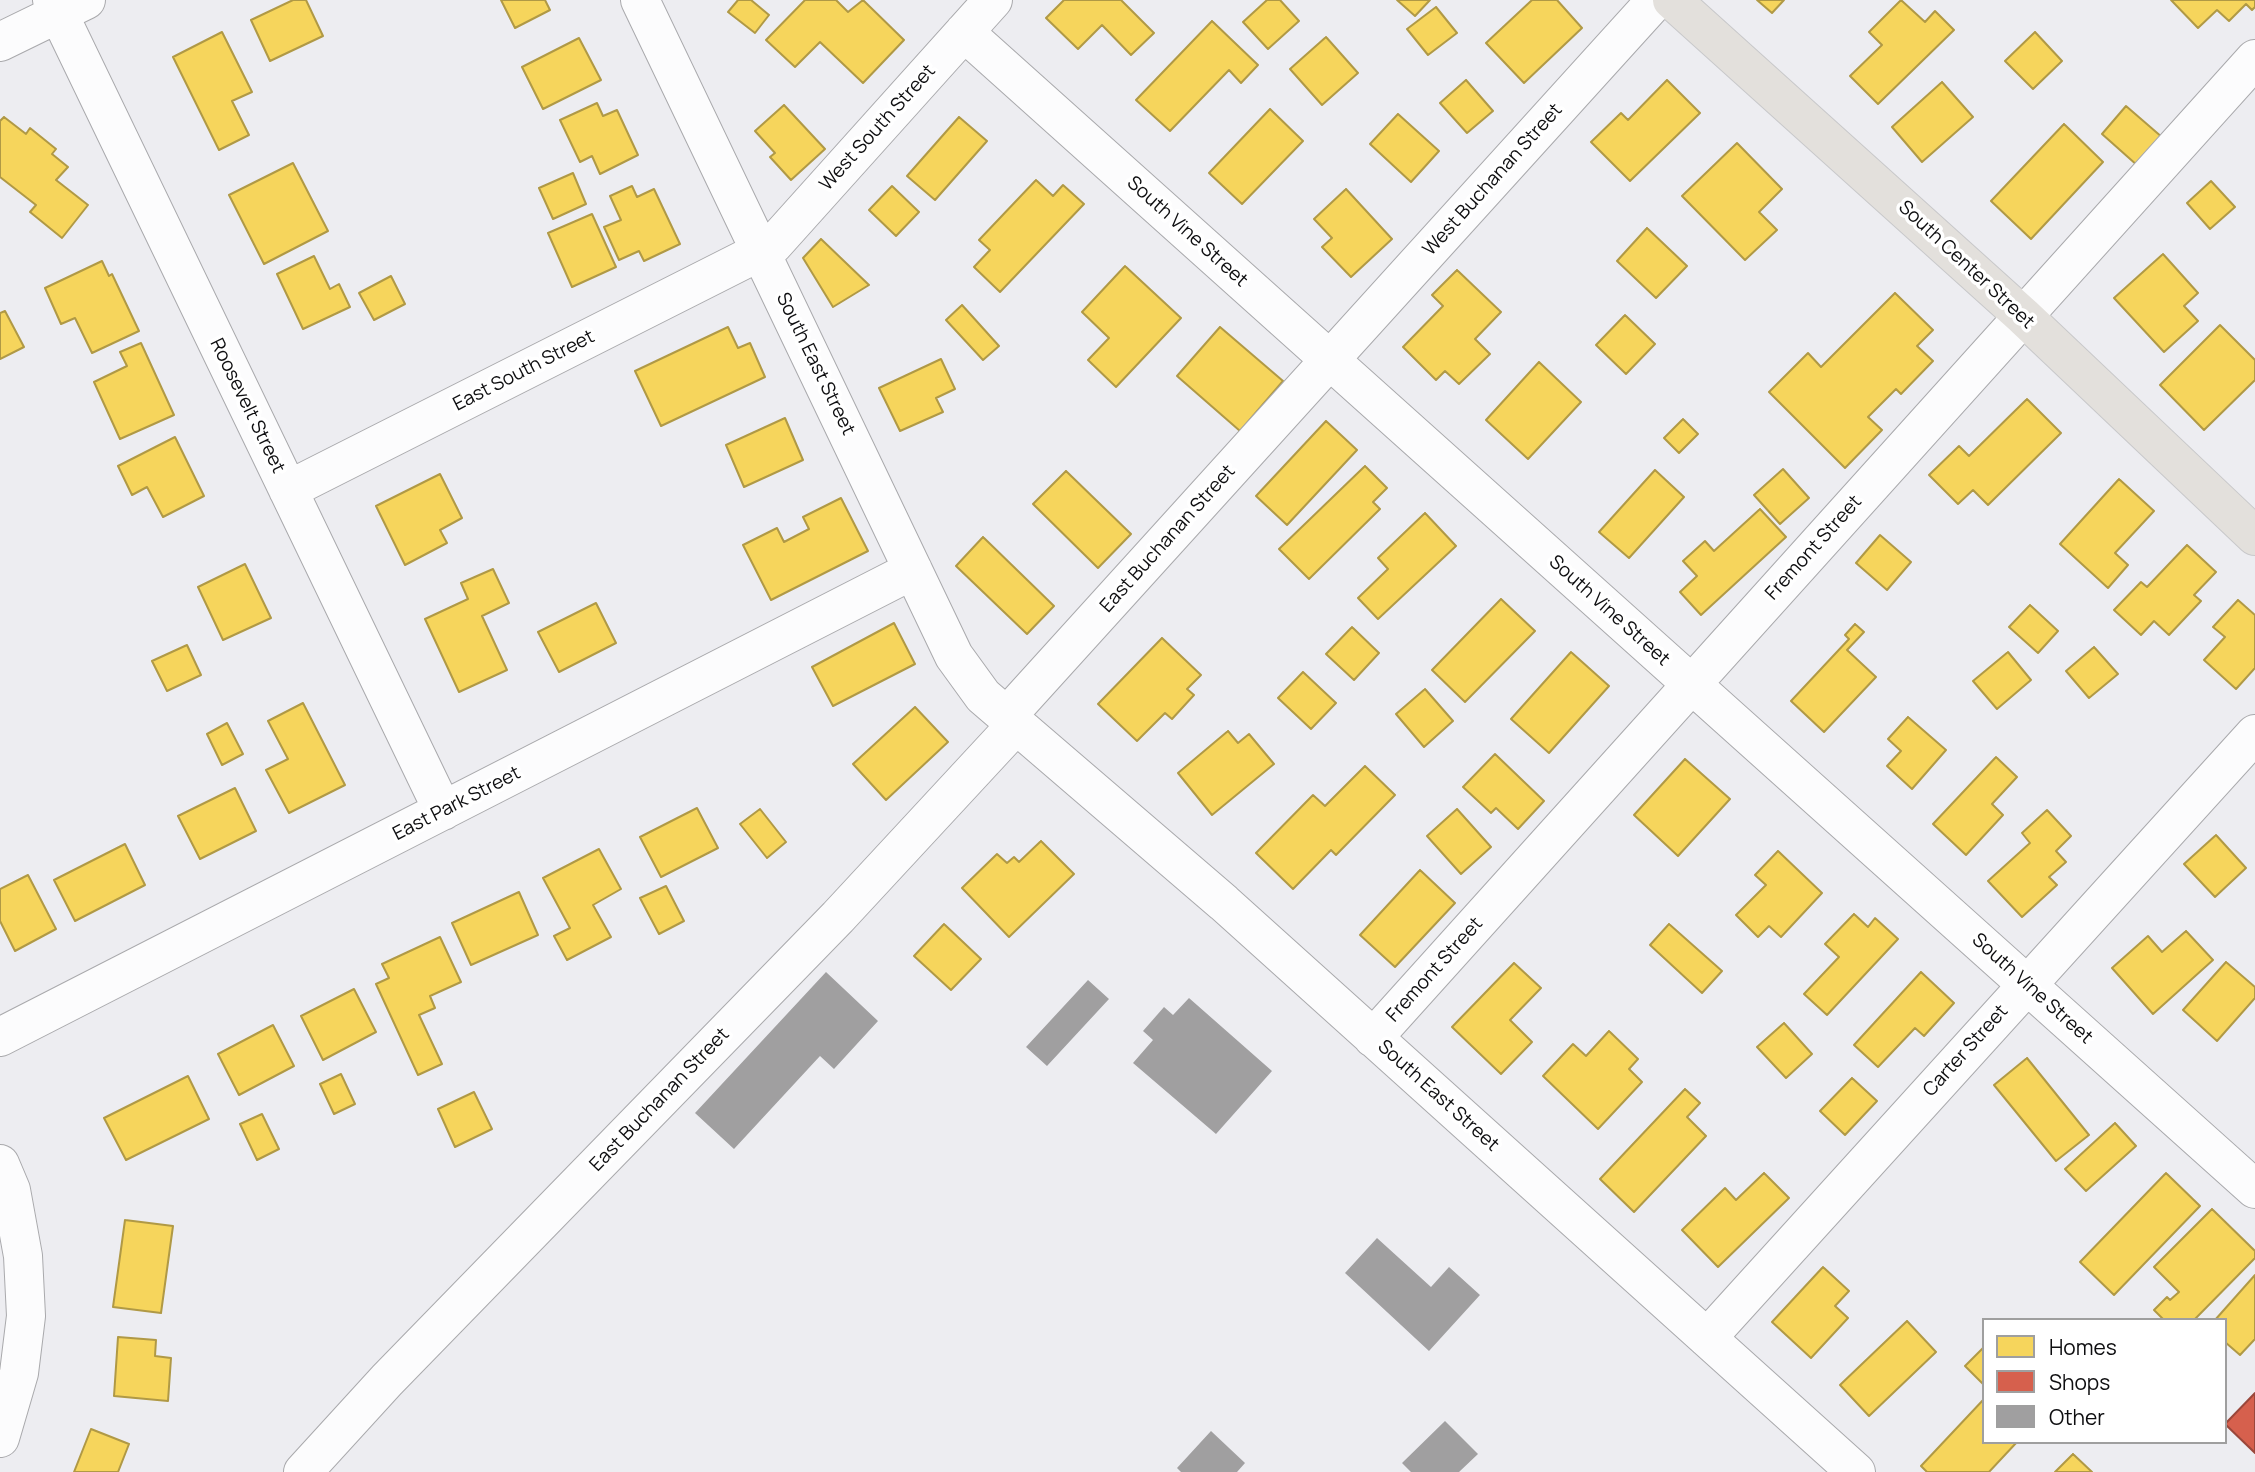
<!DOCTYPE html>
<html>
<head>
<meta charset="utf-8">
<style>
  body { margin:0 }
  #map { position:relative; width:2255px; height:1472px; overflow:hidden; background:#ededf1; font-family:Manrope,sans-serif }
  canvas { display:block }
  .legend { position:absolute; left:1982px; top:1318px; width:245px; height:126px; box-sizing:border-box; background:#fff; border:2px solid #9f9f9f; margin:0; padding:9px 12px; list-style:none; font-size:21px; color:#0e0e10 }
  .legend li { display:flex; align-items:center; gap:14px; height:35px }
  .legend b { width:35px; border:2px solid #9f9f9f }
</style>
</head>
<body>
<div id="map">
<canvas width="2255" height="1472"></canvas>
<ul class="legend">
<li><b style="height:19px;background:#f6d55c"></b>Homes</li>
<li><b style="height:19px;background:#d6604d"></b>Shops</li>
<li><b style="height:19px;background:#a09fa0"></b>Other</li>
</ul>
</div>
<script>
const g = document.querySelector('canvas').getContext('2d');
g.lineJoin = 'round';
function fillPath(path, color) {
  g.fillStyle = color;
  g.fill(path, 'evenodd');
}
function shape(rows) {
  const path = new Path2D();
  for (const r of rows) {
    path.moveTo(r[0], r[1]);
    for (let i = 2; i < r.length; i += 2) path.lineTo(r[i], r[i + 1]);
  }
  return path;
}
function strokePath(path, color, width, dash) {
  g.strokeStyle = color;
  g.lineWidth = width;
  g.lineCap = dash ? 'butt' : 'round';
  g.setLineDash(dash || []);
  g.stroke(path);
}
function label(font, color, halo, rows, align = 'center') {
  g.font = font + ' Manrope,sans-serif';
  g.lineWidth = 7;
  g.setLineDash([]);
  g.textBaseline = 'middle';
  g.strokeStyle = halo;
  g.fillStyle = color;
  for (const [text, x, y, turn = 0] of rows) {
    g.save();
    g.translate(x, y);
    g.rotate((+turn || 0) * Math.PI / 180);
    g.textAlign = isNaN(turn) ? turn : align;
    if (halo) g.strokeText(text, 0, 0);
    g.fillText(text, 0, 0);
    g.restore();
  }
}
const homes = shape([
  [293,0,306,0,323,36,270,61,251,20,293,0],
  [501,0,545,0,550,10,515,28,501,0],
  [738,0,751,0,769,15,755,33,728,12,738,0],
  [805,0,836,0,848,12,863,0,904,40,863,83,820,42,795,67,766,40,805,0],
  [1064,0,1121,0,1154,33,1131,55,1102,25,1078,49,1046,18,1064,0],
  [1267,0,1280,0,1299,21,1268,49,1243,22,1267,0],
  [1397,0,1430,0,1415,16,1397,0],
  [1532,0,1557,0,1582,28,1524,83,1486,43,1532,0],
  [1757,0,1784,0,1772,13,1757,0],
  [1901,0,1925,22,1935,11,1954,30,1878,104,1850,76,1882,45,1869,32,1901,0],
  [2171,0,2255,0,2255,7,2252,10,2246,4,2229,21,2217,10,2198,28,2171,0],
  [1436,7,1457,33,1428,55,1407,29,1436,7],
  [1212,21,1258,65,1241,83,1229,70,1170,131,1136,100,1212,21],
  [222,32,252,92,232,101,249,135,219,150,173,57,222,32],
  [2035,32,2062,61,2033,89,2005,61,2035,32],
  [1326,37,1358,73,1322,105,1290,69,1326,37],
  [579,38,601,80,543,109,522,67,579,38],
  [1466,80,1493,111,1467,133,1440,103,1466,80],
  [1667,80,1700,113,1630,181,1591,142,1621,113,1628,120,1667,80],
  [1942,82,1973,117,1922,162,1892,127,1942,82],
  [597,103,603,116,617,110,638,155,600,174,592,156,580,162,560,120,597,103],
  [784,105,825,149,791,180,770,157,775,153,755,131,784,105],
  [2126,106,2163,138,2138,166,2102,134,2126,106],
  [1270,109,1303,141,1242,204,1209,173,1270,109],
  [1398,114,1439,151,1411,182,1370,144,1398,114],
  [4,117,26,134,30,128,56,149,52,154,68,167,56,180,88,205,62,238,30,212,36,205,0,177,0,121,4,117],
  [959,117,987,141,935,200,907,176,959,117],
  [2064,124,2103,162,2031,239,1991,201,2064,124],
  [1737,143,1782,189,1759,212,1777,230,1745,260,1682,196,1737,143],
  [293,163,328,231,264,264,229,195,293,163],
  [573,173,586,204,553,219,539,188,573,173],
  [1036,180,1053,196,1063,185,1084,204,1000,292,974,267,990,250,979,240,1036,180],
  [2211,181,2235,207,2210,229,2187,203,2211,181],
  [632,186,637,197,654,189,680,244,644,261,639,251,619,260,604,227,621,220,610,196,632,186],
  [892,186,919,212,896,236,869,210,892,186],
  [1346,189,1392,239,1351,277,1322,247,1332,238,1314,219,1346,189],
  [592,214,616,267,572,287,548,233,592,214],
  [1647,228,1687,266,1656,298,1617,261,1647,228],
  [821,239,869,285,833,307,803,258,821,239],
  [2163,254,2198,293,2184,306,2198,321,2164,352,2114,298,2163,254],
  [314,256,330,289,339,284,350,307,303,329,277,274,314,256],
  [102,261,109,276,112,274,139,331,92,353,75,318,61,324,45,288,102,261],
  [1125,266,1181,318,1116,387,1088,360,1109,338,1082,312,1125,266],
  [1457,270,1501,312,1475,339,1490,354,1459,384,1445,371,1436,380,1403,347,1443,306,1432,295,1457,270],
  [391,276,405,304,374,320,359,293,391,276],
  [1895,293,1933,330,1917,346,1933,361,1901,394,1896,389,1868,417,1882,430,1845,468,1769,392,1808,353,1821,367,1895,293],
  [962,305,999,346,983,360,946,320,962,305],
  [5,311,24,347,0,359,0,313,5,311],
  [1625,315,1655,344,1626,374,1596,345,1625,315],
  [2220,325,2255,360,2255,380,2204,430,2160,385,2220,325],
  [728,327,738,348,750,343,765,377,661,426,635,371,728,327],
  [1220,327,1283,381,1240,431,1177,376,1220,327],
  [141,343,174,415,120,439,94,382,127,366,120,352,141,343],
  [941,359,955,389,936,398,943,412,900,431,879,388,941,359],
  [1539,362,1581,402,1528,459,1486,420,1539,362],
  [2027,399,2061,433,1988,505,1973,490,1958,504,1929,475,1959,446,1969,456,2027,399],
  [785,418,803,460,744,487,726,445,785,418],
  [1683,419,1698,434,1679,453,1664,438,1683,419],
  [1326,421,1357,450,1287,525,1256,496,1326,421],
  [175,437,204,496,163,517,147,487,132,495,118,466,175,437],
  [1365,466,1387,488,1373,502,1380,509,1309,579,1279,549,1365,466],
  [1783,469,1809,498,1780,524,1754,495,1783,469],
  [1655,470,1684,497,1629,558,1599,532,1655,470],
  [1066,471,1131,534,1098,568,1033,504,1066,471],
  [440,474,462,518,440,530,447,543,405,565,376,506,440,474],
  [2119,479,2154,511,2115,553,2128,565,2108,588,2060,544,2119,479],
  [841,498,868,551,771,600,743,545,777,528,784,542,809,529,803,517,841,498],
  [1760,509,1786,537,1701,615,1680,592,1697,576,1683,561,1705,541,1714,551,1760,509],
  [1425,513,1456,546,1378,619,1358,598,1388,569,1378,558,1425,513],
  [1880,535,1911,562,1887,590,1856,563,1880,535],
  [983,537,1054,606,1027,634,956,566,983,537],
  [2187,545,2216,572,2194,595,2201,601,2169,635,2154,621,2141,635,2114,610,2141,582,2147,587,2187,545],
  [245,564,271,618,223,640,198,587,245,564],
  [493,569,509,603,482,616,507,670,459,692,425,619,468,599,461,583,493,569],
  [1501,599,1535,631,1465,702,1432,670,1501,599],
  [2238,600,2255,615,2255,668,2236,689,2204,660,2225,637,2213,627,2238,600],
  [596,603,616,643,559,672,538,632,596,603],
  [2030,605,2058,631,2038,653,2009,627,2030,605],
  [894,623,915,664,833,706,812,667,894,623],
  [1855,624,1864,632,1847,650,1876,677,1824,732,1791,701,1849,639,1845,635,1855,624],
  [1352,627,1379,653,1354,680,1326,654,1352,627],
  [1162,638,1201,675,1187,689,1194,695,1172,719,1165,713,1137,741,1098,704,1162,638],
  [187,645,201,675,167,691,152,661,187,645],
  [2094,647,2118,674,2089,698,2066,671,2094,647],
  [1571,652,1609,686,1549,753,1511,719,1571,652],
  [2008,652,2031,680,1997,709,1973,681,2008,652],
  [1303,672,1336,703,1311,729,1278,698,1303,672],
  [1425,689,1453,721,1424,747,1396,714,1425,689],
  [303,703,345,785,289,813,266,770,288,759,268,721,303,703],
  [915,707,948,742,886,800,853,764,915,707],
  [1908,717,1946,750,1912,789,1887,766,1901,751,1888,739,1908,717],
  [227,723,243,754,222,765,207,734,227,723],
  [1228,731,1238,743,1249,734,1274,764,1212,815,1178,773,1228,731],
  [1495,754,1544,801,1518,829,1496,808,1491,813,1463,787,1495,754],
  [1996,757,2017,777,1992,804,2003,815,1966,855,1933,824,1996,757],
  [1685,759,1730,799,1678,856,1634,815,1685,759],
  [1365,766,1395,795,1336,855,1331,850,1293,889,1256,853,1313,795,1325,806,1365,766],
  [235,788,256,831,200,859,178,816,235,788],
  [697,808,718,848,661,877,640,837,697,808],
  [760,809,786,842,767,858,740,824,760,809],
  [1457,809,1491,847,1461,874,1427,836,1457,809],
  [2047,810,2071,836,2056,851,2066,862,2049,877,2057,885,2022,917,1988,881,2030,843,2022,833,2047,810],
  [2216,835,2246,868,2215,897,2184,864,2216,835],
  [1041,841,1074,874,1009,937,962,888,997,854,1007,863,1014,857,1019,862,1041,841],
  [125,844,145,885,75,921,54,880,125,844],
  [599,849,621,889,593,905,611,937,567,960,554,936,570,928,543,878,599,849],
  [1778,851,1822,893,1781,937,1769,926,1758,937,1736,915,1766,885,1755,875,1778,851],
  [1420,870,1455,903,1395,967,1360,935,1420,870],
  [28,875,56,929,15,951,0,921,0,889,28,875],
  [666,886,684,921,659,934,640,898,666,886],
  [519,892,538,935,471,965,452,923,519,892],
  [1854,914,1868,927,1875,918,1898,939,1827,1015,1804,994,1839,957,1825,944,1854,914],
  [944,924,981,959,951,990,914,956,944,924],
  [1669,924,1722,971,1702,993,1650,945,1669,924],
  [2186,931,2213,960,2153,1014,2112,968,2148,936,2162,952,2186,931],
  [440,937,461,982,430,996,435,1008,419,1015,442,1064,418,1075,376,984,389,978,382,964,440,937],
  [2226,962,2255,987,2255,998,2217,1041,2183,1010,2226,962],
  [1514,963,1541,988,1510,1020,1532,1042,1501,1074,1452,1027,1514,963],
  [1921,972,1954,1003,1924,1036,1915,1028,1878,1067,1854,1045,1921,972],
  [354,989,376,1032,323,1060,301,1016,354,989],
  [1784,1023,1812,1054,1786,1078,1757,1047,1784,1023],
  [273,1025,294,1066,239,1095,218,1054,273,1025],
  [1609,1031,1638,1059,1629,1069,1642,1082,1598,1129,1543,1076,1573,1044,1586,1056,1609,1031],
  [2027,1058,2089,1135,2056,1161,1994,1085,2027,1058],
  [341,1074,355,1104,334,1114,320,1084,341,1074],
  [188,1076,209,1119,126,1160,104,1118,188,1076],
  [1852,1078,1877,1101,1845,1135,1820,1111,1852,1078],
  [1685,1089,1700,1103,1687,1117,1706,1136,1634,1212,1600,1179,1685,1089],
  [474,1092,492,1129,455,1147,438,1109,474,1092],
  [262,1114,279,1149,257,1160,240,1124,262,1114],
  [2115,1123,2136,1146,2086,1191,2065,1169,2115,1123],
  [1764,1173,1789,1198,1718,1267,1682,1230,1725,1188,1736,1200,1764,1173],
  [2166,1173,2200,1206,2114,1295,2080,1262,2166,1173],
  [2212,1209,2255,1251,2255,1258,2194,1320,2164,1320,2154,1310,2167,1297,2170,1300,2179,1292,2154,1267,2212,1209],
  [125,1220,173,1226,161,1313,113,1307,125,1220],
  [1823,1267,1849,1291,1835,1306,1848,1318,1811,1358,1772,1322,1823,1267],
  [2255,1275,2255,1339,2240,1355,2225,1342,2225,1320,2215,1320,2255,1275],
  [1907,1321,1936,1352,1869,1416,1840,1385,1907,1321],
  [118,1337,156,1340,155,1356,171,1358,168,1401,114,1396,118,1337],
  [1984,1347,1984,1385,1965,1366,1984,1347],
  [1984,1399,1984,1442,2017,1442,1989,1472,1927,1472,1921,1466,1984,1399],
  [91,1429,129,1444,118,1472,74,1472,91,1429],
  [2073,1454,2092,1472,2055,1472,2073,1454]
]);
const shops = shape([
  [2255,1393,2255,1453,2225,1424,2255,1393]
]);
const building = shape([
  [826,972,878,1021,834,1069,820,1056,734,1149,695,1113],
  [1088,980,1109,999,1047,1066,1026,1047],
  [1189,998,1272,1071,1216,1134,1133,1063,1153,1040,1143,1031,1164,1007,1173,1015],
  [1377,1238,1431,1287,1449,1267,1480,1295,1429,1351,1345,1273],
  [1445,1421,1478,1454,1459,1472,1411,1472,1402,1463],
  [1211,1431,1245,1463,1237,1472,1181,1472,1177,1468]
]);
const minor = shape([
  [52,0,443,811],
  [640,0,954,656,983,696,1224,903,1856,1472],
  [964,32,2255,1189],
  [0,42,86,0],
  [288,490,773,245,993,0],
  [1006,717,1656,0],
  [0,1037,913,570],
  [1373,1038,2255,59],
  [0,1164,11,1190,23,1256,26,1316,19,1373,0,1438],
  [1707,1338,2255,734],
  [303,1472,387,1380,838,917,1015,726]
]);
const major = shape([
  [1672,0,2023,316,2255,536]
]);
const streetNames = [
  ["West South Street",878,128,-48],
  ["West Buchanan Street",1493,180,-48],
  ["South Vine Street",1187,232,42],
  ["South Center Street",1966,265,43],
  ["South East Street",815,364,64],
  ["East South Street",524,371,-27],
  ["Roosevelt Street",247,406,64],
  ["East Buchanan Street",1168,539,-48],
  ["Fremont Street",1814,548,-48],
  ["South Vine Street",1609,611,42],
  ["East Park Street",457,804,-27],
  ["Fremont Street",1435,970,-48],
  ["South Vine Street",2032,989,42],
  ["Carter Street",1966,1051,-48],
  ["South East Street",1438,1096,42],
  ["East Buchanan Street",660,1100,-46]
];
fillPath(homes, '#f6d55c');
strokePath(homes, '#b09945', 2);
fillPath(shops, '#d6604d');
strokePath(shops, '#9a473b', 2);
fillPath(building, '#a09fa0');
strokePath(minor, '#a9a9ac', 40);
strokePath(major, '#c8c8ca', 40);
strokePath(minor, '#fcfcfd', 38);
strokePath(major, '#e3e0dc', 38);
label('19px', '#0e0e10', '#fff', streetNames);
</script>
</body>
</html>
